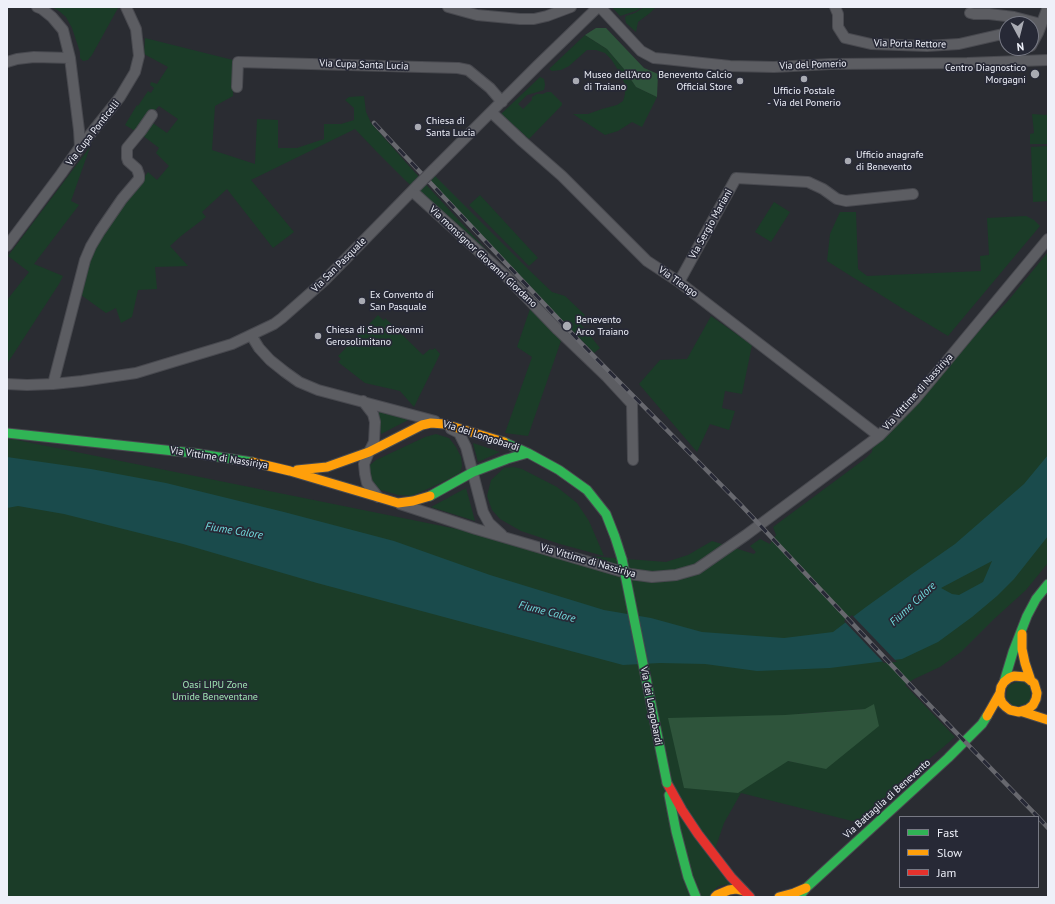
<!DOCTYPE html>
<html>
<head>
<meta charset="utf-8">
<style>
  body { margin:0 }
  #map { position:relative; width:1055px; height:904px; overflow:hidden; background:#2a2c32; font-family:"PT Sans",sans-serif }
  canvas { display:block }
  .frame { position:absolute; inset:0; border:8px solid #eef0f9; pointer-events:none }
  .legend { position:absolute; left:899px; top:816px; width:140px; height:72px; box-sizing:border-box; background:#272936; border:1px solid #777984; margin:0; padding:5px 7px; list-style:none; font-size:12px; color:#eef0f9 }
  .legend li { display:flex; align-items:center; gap:8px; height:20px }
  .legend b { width:20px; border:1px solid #777984 }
  .north { position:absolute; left:999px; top:16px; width:40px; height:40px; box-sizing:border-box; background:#272936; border:1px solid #777984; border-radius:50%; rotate:173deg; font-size:11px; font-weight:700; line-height:16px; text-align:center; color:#eef0f9 }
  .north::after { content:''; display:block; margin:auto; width:14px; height:18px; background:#a9abb3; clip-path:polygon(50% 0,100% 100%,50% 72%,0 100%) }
</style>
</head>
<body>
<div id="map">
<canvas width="1055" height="904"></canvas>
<div class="frame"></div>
<ul class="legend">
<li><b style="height:5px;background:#30b455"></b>Fast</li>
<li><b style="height:5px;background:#ff9f0a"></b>Slow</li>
<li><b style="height:5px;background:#e5322d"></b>Jam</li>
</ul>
<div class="north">N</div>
</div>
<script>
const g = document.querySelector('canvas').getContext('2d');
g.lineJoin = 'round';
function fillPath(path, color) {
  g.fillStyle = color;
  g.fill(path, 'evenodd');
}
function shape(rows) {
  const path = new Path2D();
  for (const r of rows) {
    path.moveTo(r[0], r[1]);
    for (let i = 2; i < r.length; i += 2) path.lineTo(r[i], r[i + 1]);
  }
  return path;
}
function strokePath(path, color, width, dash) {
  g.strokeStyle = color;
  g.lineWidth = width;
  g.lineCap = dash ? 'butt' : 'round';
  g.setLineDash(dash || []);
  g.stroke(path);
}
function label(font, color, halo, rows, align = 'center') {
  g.font = font + ' "PT Sans",sans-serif';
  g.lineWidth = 3.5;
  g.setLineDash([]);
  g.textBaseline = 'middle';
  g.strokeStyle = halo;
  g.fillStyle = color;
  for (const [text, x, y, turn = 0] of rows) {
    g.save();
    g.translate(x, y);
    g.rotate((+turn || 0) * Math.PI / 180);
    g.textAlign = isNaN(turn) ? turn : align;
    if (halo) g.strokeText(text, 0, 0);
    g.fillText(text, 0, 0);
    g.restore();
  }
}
const green = shape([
  [52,7,117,7,118,8,92,55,88,60,83,61,80,58,80,52,72,28,66,17,59,11],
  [612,7,642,7,636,11,620,16],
  [644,7,656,7,650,13,638,22,636,32,626,23,625,18,626,16,635,13],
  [585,35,607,49,624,69,636,87,657,97,642,127,632,122,618,131,605,135,573,114,588,114,602,109,617,105,623,101,625,94,624,82,618,70,611,59,605,53,596,50,587,50,569,66,561,70,552,71,549,69],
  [145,38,233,60,233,96,215,106,212,150,255,164,257,119,278,120,278,148,297,148,324,139,324,124,341,124,354,120,354,108,345,100,349,97,364,96,366,112,371,123,409,166,504,269,406,181,376,151,357,131,355,129,251,180,294,232,273,248,227,189,202,212,206,217,181,236,170,246,188,266,155,267,157,289,138,290,132,317,121,323,116,308,106,313,81,295,88,263,107,226,148,172,157,180,169,166,156,153,159,148,142,135,125,125,137,105,138,106,148,91,151,93,154,88,150,85,151,82,157,84,168,67,144,54],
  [159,106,178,119,167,133,147,119],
  [540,77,544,79,545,85,544,90,527,95,518,104,523,109,532,100,532,97,537,94,543,94,547,92,551,92,562,103,562,105,529,139,501,114],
  [1032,114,1046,115,1048,114,1048,144,1030,144,1030,134,1034,133],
  [1048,146,1048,201,1033,202,1031,147],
  [90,147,71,201,79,205,34,264,63,276,59,284,7,364,7,300,29,272,8,256],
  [435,176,528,269,552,292,565,296,585,315,579,322,600,348,594,353,516,272,431,181],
  [480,195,538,258,529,266,469,205],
  [774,202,790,212,771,242,755,232],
  [840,212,856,212,858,269,867,276,981,271,980,256,989,255,987,218,1026,216,1034,220,1040,226,948,336,900,307,827,261,830,234],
  [1048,252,1048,563,1026,590,994,619,961,652,940,667,914,679,905,685,955,737,856,822,741,793,724,823,711,861,730,884,719,886,713,891,709,897,7,897,7,438,457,529,588,556,666,562,688,555,712,541,754,554,756,552,750,546,760,539,770,544,776,535,773,527,866,458,872,452,874,437,1007,302],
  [865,709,826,768,788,761,782,719,798,714],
  [530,309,562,338,528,436,505,433,532,357,517,347],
  [378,315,384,321,385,318,423,355,430,349,432,350,435,348,440,354,414,407,400,391,365,383,338,362,341,359,338,356],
  [711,316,752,345,742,394,725,391,722,408,735,411,729,430,710,424,697,452,639,384,660,360,687,359],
  [378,410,410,419,381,434],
  [436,434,449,438,456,447,461,457,462,466,460,473,449,479,412,496,398,495,374,488,368,474,370,465,376,460,425,437],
  [473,443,500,452,478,462],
  [514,467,522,469,557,487,577,503,589,521,604,556,560,544,521,531,500,519,492,510,487,496,491,480,504,468],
  [466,488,475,521,431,507],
  [1021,680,1031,687,1030,703,1014,707,1006,698,1007,689,1009,685]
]);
const forest = shape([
  [596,28,606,28,644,68,658,74,657,97,636,87,624,69,607,49,585,35],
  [874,704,879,726,826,769,788,761,738,793,684,788,668,718,785,715,865,709]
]);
const water = shape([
  [1048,455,1048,536,1014,579,997,596,972,617,938,642,902,659,830,668,757,671,705,664,660,663,623,665,317,583,183,544,64,514,18,506,7,508,7,457,91,469,166,483,284,512,394,541,490,575,604,610,651,618,702,632,784,638,833,632,866,607,912,574,955,544,1024,484],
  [992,561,983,582,959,595,952,594,941,588]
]);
const pier = shape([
  [852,615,897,662,884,663,844,621]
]);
const street = shape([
  [37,7,42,9,52,17,63,30,70,58,79,130,80,147],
  [448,7,477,15,520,19,534,19,547,16,571,7],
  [600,7,641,51,654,58,665,59,730,66,774,67,831,64,967,63,1048,60],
  [835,7,838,14,838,27,845,38,871,44,927,46,959,44,1007,33],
  [970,13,974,14,989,14,1014,17,1041,24],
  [1031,46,1038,33,1048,7],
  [7,62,17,59,34,57,70,58],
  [237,87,238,62,458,68,468,70,490,88,502,102],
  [491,112,522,141,562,176,647,261,679,282,879,436],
  [433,170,537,66,598,7],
  [412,191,506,276,558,330,607,377,632,404,633,460],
  [7,246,61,174,80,147,120,97,135,72,139,56,136,29,126,7],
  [679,282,736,178,808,182,823,189,837,199,846,201,913,194],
  [251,335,259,348,270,360,285,372,299,382,318,390,435,421],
  [7,384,27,385,53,384,82,381,136,373,232,344,274,324,282,318,324,281,417,186],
  [53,384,85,260,91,246,100,231,122,199,139,179,139,175,137,169,128,161,127,158,127,148,141,131,152,115],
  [363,401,373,414,375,422,374,442,369,452,364,464,365,474,367,483,378,497],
  [451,429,459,433,466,447,483,512,489,523,502,535],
  [400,504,476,529,630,574,652,577,676,575,697,569,746,535,879,436,916,398,1048,239]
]);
const fast = shape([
  [7,433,193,453,252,462],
  [504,442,528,453,559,470,587,490,606,514,615,537,622,559],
  [430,496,473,472,507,459,528,453],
  [1004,682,1013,652,1027,616,1036,599,1048,584],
  [669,795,676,831,688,877,696,897],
  [799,897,806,888,948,758,982,724,987,716]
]);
const slow = shape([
  [252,462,290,471,398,503,413,501,430,496],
  [297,470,327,467,369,452,422,425,431,423,444,424,504,442],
  [1022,634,1022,649,1025,663,1031,681],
  [1023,712,1048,720],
  [987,716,1000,693,1001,687,1004,682,1009,678,1014,676,1026,677,1034,683,1037,693,1036,699,1033,705,1028,709,1019,712,1010,710,1006,707,1002,703,1000,698,1000,693],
  [715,897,717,895,729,890,736,889,744,891],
  [779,897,794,893,806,888]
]);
const jam = shape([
  [667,783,682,810,698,834,731,877,750,897]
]);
const rail = shape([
  [374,123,580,342,740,504,915,690,1038,817],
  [1038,817,1048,828]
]);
const streetBridge = shape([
  [417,186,433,170]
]);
const fastBridge = shape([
  [622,559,667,783]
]);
const markers = [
  [1035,74,5,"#a9abb3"],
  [804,79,4,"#a9abb3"],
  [576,81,4,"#a9abb3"],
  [740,81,4,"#a9abb3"],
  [418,127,4,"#a9abb3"],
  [848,161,4,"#a9abb3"],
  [362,301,4,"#a9abb3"],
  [567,326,5,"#a9abb3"],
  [318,336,4,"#a9abb3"]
];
const streetNames = [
  ["Via Porta Rettore",910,44,1],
  ["Via Cupa Santa Lucia",364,65,2],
  ["Via del Pomerio",813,65,-2],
  ["Via Cupa Ponticelli",93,133,-52],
  ["Via Sergio Mariani",711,224,-61],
  ["Via monsignor Giovanni Giordano",483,257,43],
  ["Via San Pasquale",339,265,-45],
  ["Via Tiengo",678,282,35],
  ["Via Vittime di Nassiriya",918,392,-48],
  ["Via dei Longobardi",481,436,18],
  ["Via Vittime di Nassiriya",219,458,9],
  ["Via Vittime di Nassiriya",588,561,16],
  ["Via dei Longobardi",651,706,79],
  ["Via Battaglia di Benevento",887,799,-42]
];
const poiNames = [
  ["Centro Diagnostico",1026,68,"right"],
  ["Morgagni",1026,80,"right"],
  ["Museo dell'Arco",584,75],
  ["di Traiano",584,87],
  ["Benevento Calcio",732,75,"right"],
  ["Official Store",732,87,"right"],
  ["Ufficio Postale",804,91,"center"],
  ["- Via del Pomerio",804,103,"center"],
  ["Chiesa di",426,121],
  ["Santa Lucia",426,133],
  ["Ufficio anagrafe",856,155],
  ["di Benevento",856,167],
  ["Ex Convento di",370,295],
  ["San Pasquale",370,307],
  ["Benevento",576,320],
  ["Arco Traiano",576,332],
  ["Chiesa di San Giovanni",326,330],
  ["Gerosolimitano",326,342]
];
const parkNames = [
  ["Oasi LIPU Zone",215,685],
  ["Umide Beneventane",215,697]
];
const waterNames = [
  ["Fiume Calore",234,531,9],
  ["Fiume Calore",913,604,-43],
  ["Fiume Calore",547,612,14]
];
fillPath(green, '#1b3c28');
fillPath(forest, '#2e543b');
fillPath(water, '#1a4b4c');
fillPath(pier, '#2a2c32');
strokePath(street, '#48494f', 12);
strokePath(fast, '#48494f', 11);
strokePath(slow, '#48494f', 11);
strokePath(jam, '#48494f', 11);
strokePath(street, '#5c5d62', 10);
strokePath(fast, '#30b455', 9);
strokePath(slow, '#ff9f0a', 9);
strokePath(jam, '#e5322d', 9);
strokePath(rail, '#67686e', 4.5);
strokePath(rail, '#272936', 3, [9]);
strokePath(streetBridge, '#48494f', 12, []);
strokePath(fastBridge, '#48494f', 11, []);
strokePath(streetBridge, '#5c5d62', 10);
strokePath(fastBridge, '#30b455', 9);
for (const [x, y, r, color] of markers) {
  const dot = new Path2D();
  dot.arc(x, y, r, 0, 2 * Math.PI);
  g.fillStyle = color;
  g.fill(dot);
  strokePath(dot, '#272936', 1.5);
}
label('10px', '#eef0f9', '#272936', streetNames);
label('10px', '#eef0f9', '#272936', poiNames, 'left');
label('10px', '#9fe5b3', '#272936', parkNames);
label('italic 11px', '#72dddf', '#272936', waterNames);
</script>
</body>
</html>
